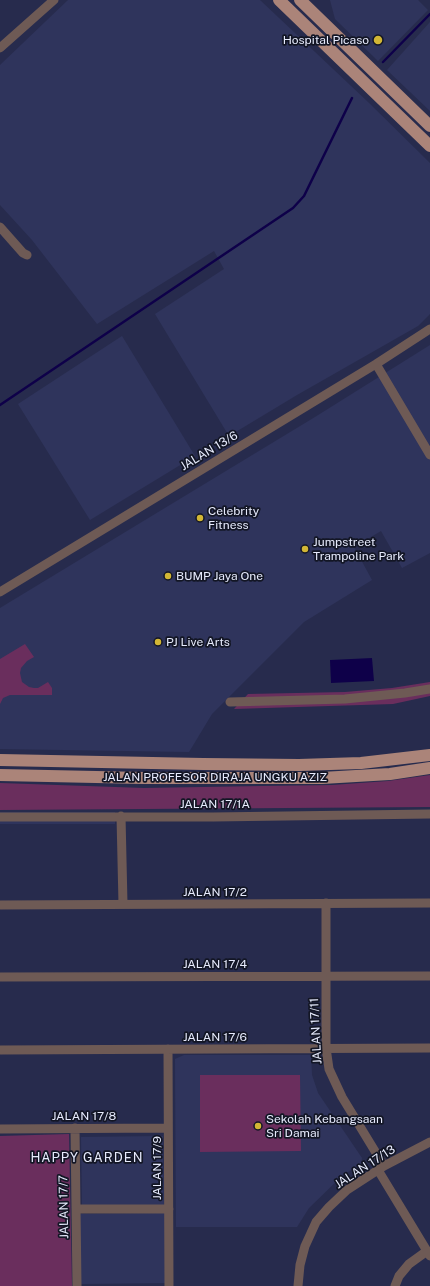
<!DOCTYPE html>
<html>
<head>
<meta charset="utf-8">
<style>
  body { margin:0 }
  canvas { display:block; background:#272b4d }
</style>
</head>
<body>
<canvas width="430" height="1286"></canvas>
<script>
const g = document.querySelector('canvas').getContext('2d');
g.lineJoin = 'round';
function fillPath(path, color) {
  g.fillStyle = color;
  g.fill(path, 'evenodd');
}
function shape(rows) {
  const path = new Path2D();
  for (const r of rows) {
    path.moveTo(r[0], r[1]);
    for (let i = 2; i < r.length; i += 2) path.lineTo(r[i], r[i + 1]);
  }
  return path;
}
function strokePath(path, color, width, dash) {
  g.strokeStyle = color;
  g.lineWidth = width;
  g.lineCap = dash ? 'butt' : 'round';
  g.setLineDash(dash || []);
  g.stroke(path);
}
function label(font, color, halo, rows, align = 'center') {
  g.font = font + ' "Public Sans",sans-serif';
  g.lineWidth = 3.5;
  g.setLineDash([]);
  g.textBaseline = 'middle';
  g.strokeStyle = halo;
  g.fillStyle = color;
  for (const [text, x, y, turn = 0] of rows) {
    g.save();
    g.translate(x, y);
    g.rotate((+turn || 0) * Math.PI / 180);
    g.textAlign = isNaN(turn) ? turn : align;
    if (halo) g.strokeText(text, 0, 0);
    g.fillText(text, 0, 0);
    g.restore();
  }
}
const built = shape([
  [68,0,260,0,368,102,430,163,430,314,418,326,297,395,229,436,155,314,224,269,214,251,97,324,32,240,0,205,0,65],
  [330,0,418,0,428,10,378,61,335,19],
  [430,22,430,111,387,70],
  [122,336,195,456,90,520,18,404],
  [430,345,430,553,402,568,381,531,354,547,372,580,304,622,212,714,189,752,0,749,0,608,315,417],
  [0,812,115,812,115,824,0,824],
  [184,1055,311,1055,312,1075,318,1093,362,1158,361,1165,344,1174,309,1208,297,1227,176,1227,175,1059],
  [163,1136,164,1205,82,1205,81,1137],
  [165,1213,166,1283,79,1284,79,1214]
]);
const green = shape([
  [25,644,34,657,27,661,21,668,20,673,22,682,29,687,34,688,38,688,48,682,52,688,52,695,10,695,3,698,0,704,0,659],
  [430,682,430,696,393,704,234,709,248,694,345,692,392,688],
  [430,775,430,807,0,810,0,783,144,788,262,786,332,785,388,781],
  [200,1075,300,1075,301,1151,200,1152],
  [69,1134,72,1286,0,1286,0,1136]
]);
const water = shape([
  [372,658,374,681,331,683,330,660]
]);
const stream = shape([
  [383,62,430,14],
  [0,405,293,208,304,196,352,98]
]);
const street = shape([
  [0,48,54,0],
  [0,227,23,253,27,255],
  [376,364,430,455],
  [0,592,376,364,430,329],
  [230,702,345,699,405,693,430,689],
  [121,816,123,904],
  [0,817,213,817,430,814],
  [326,903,326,1048,329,1069,342,1097,384,1166],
  [0,905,430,903],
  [0,977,430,976],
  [168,1049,169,1286],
  [0,1050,430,1048],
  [75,1128,77,1286],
  [0,1129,168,1128],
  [378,1170,430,1256],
  [76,1209,169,1209],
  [298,1286,300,1265,305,1246,316,1222,329,1207,347,1190,384,1166,430,1142],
  [395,1286,399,1276,409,1264,427,1251]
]);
const primary = shape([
  [279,0,430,146],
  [300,0,430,126],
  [0,760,203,764,299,765,361,763,430,755],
  [0,775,144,778,322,778,390,774,430,768]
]);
const markers = [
  [378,40,5,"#d2b635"],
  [200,518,4,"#d2b635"],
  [305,549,4,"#d2b635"],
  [168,576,4,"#d2b635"],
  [158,642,4,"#d2b635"],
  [258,1126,4,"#d2b635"]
];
const poiNames = [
  ["Hospital Picaso",369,40,"right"],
  ["Celebrity",208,511],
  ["Fitness",208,525],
  ["Jumpstreet",313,542],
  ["Trampoline Park",313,556],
  ["BUMP Jaya One",176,576],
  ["PJ Live Arts",166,642],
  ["Sekolah Kebangsaan",266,1119],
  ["Sri Damai",266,1133]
];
const streetNames = [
  ["JALAN 13/6",209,451,-31],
  ["JALAN PROFESOR DIRAJA UNGKU AZIZ",215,777],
  ["JALAN 17/1A",215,804],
  ["JALAN 17/2",215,892],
  ["JALAN 17/4",215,964],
  ["JALAN 17/11",316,1031,-93],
  ["JALAN 17/6",215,1037],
  ["JALAN 17/8",84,1116],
  ["JALAN 17/13",365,1167,-33],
  ["JALAN 17/9",157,1168,-90],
  ["JALAN 17/7",64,1207,-91]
];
const neighbourhoodNames = [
  ["HAPPY GARDEN",87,1158]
];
fillPath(built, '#2f345c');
fillPath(green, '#6a2e5d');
fillPath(water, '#0e0049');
strokePath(stream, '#0e0049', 2.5);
strokePath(street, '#6e5a55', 9);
strokePath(primary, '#ab8479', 12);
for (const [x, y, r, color] of markers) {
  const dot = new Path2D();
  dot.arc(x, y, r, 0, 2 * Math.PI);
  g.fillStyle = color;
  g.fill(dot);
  strokePath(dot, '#131625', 1.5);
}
label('12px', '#e7ebfd', '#131625', poiNames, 'left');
label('12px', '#e7ebfd', '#131625', streetNames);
g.letterSpacing = '1px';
label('13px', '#e7ebfd', '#131625', neighbourhoodNames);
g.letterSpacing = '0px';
</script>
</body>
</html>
